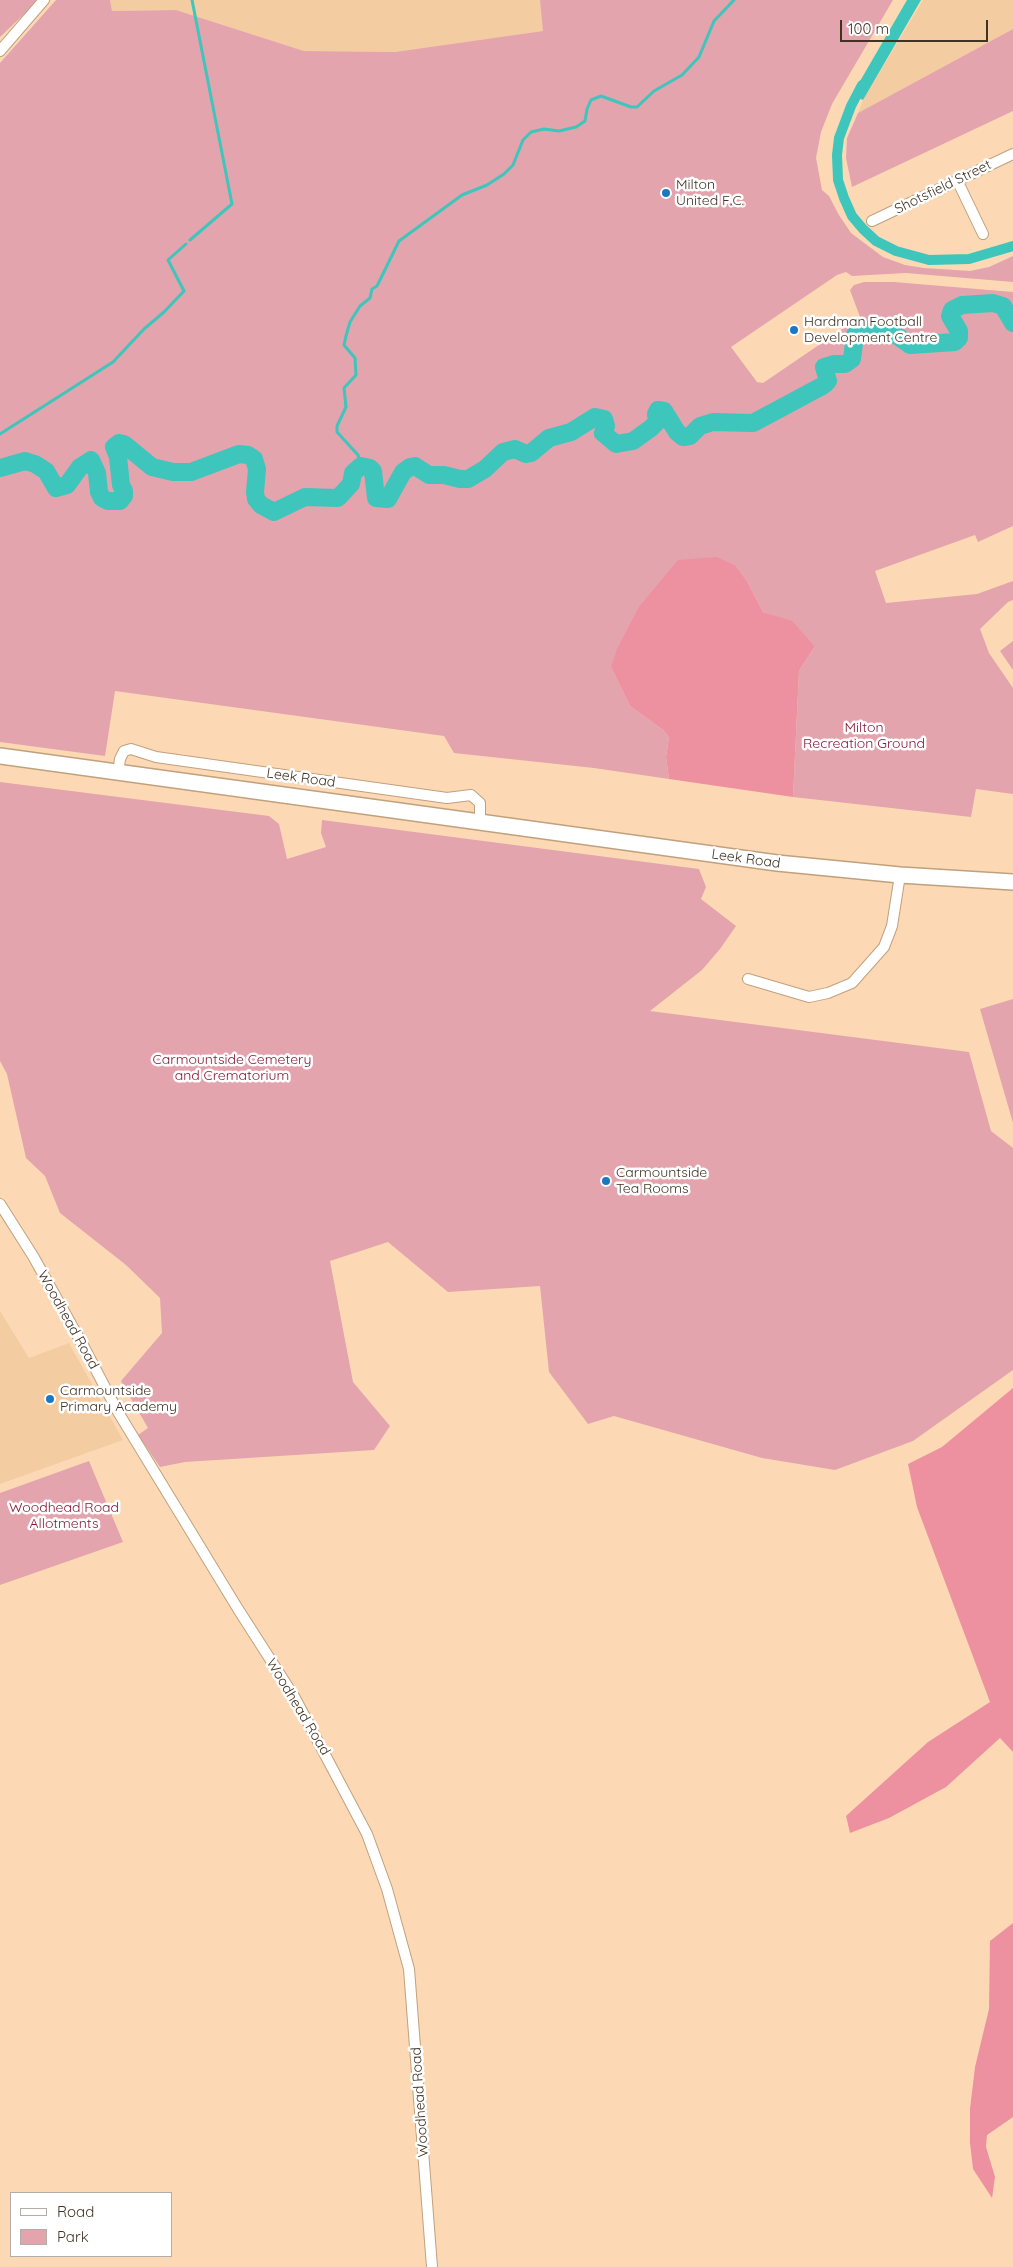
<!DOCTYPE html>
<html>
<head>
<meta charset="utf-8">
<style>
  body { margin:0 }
  #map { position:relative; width:1013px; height:2267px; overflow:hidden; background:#fcd9b4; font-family:Quicksand,sans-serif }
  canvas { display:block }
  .legend { position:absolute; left:10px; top:2192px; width:162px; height:65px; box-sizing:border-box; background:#fff; border:1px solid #b3ada7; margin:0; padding:6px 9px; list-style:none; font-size:15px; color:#413324 }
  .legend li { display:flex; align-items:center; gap:10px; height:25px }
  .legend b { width:25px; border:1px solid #b3ada7 }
  .scale { position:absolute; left:840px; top:20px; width:148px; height:22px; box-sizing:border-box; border:2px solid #413324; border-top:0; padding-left:6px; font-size:15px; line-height:18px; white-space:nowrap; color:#413324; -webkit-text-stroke:4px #fff; paint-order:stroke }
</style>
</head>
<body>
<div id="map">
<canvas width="1013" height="2267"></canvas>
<ul class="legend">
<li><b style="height:6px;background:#fff"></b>Road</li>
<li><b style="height:14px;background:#e3a4ae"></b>Park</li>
</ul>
<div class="scale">100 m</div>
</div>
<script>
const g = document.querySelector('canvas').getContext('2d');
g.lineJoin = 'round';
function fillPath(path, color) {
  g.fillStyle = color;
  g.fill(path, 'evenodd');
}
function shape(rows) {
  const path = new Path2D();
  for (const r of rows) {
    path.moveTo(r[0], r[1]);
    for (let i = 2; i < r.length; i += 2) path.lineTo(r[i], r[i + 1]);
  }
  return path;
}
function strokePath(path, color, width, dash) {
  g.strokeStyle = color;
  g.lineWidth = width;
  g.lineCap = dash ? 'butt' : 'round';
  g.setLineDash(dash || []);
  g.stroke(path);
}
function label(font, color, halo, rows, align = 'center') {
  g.font = font + ' Quicksand,sans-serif';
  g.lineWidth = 5;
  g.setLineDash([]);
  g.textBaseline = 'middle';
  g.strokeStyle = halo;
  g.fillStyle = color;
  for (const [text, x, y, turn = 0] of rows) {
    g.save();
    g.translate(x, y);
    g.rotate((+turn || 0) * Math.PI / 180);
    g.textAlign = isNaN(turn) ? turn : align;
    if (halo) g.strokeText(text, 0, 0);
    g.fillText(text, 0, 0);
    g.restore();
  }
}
const built = shape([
  [110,0,540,0,544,31,395,52,304,51,176,10,112,11],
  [923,0,1013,0,1013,29,858,113,863,100],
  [0,1311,29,1358,69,1343,123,1440,0,1484]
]);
const green = shape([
  [0,0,39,0,0,37],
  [56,0,110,0,112,11,176,10,304,51,395,52,543,31,540,0,893,0,832,104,821,132,816,158,822,190,829,196,839,215,851,233,883,257,905,265,924,268,970,271,989,267,1013,256,1013,282,906,273,852,276,846,272,837,275,731,347,757,382,763,383,860,317,850,290,854,285,864,282,894,282,1013,292,1013,526,978,542,975,535,875,571,886,603,977,594,1013,581,1013,600,1008,602,980,629,989,653,1013,688,1013,794,976,789,971,817,793,797,799,671,815,646,792,622,763,612,747,581,736,566,611,667,630,706,663,730,669,737,666,757,669,779,594,768,454,753,444,736,115,691,105,756,0,742,0,63],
  [1013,29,1013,111,852,187,846,158,847,138,858,113],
  [1013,641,1013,670,1000,651],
  [0,782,269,816,279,824,287,859,326,847,321,833,322,820,699,869,706,887,701,899,736,926,720,949,702,970,650,1011,969,1052,991,1131,1013,1148,1013,1370,913,1441,835,1470,762,1458,614,1416,588,1424,549,1372,540,1286,448,1292,388,1242,330,1261,353,1382,390,1426,374,1450,185,1462,160,1467,138,1435,148,1428,121,1381,162,1333,160,1298,126,1265,60,1213,45,1176,26,1158,7,1074,0,1061],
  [1013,999,1013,1123,980,1009],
  [89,1461,123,1542,0,1585,0,1493]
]);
const forest = shape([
  [717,557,736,566,747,581,763,612,792,621,815,646,799,671,793,797,669,779,666,757,669,737,663,730,630,706,611,667,617,649,639,607,678,560],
  [1013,1388,1013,1752,1000,1738,946,1787,889,1818,850,1833,846,1816,928,1742,990,1702,917,1507,908,1464,942,1447],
  [1013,1923,1013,2117,987,2135,986,2147,995,2177,992,2198,973,2169,970,2143,970,2109,975,2067,989,2009,990,1941]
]);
const water = shape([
  [907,0,921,0,863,100,852,95]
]);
const stream = shape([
  [190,240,232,204,192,0],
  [0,434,113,362,144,329,164,312,184,291,168,260,186,244],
  [361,466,358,455,337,432,337,426,346,407,344,388,356,375,355,358,344,345,346,336,350,322,360,306,370,298,372,289,377,286,399,241,462,195,487,185,504,174,513,165,523,140,531,132,544,129,559,131,576,127,585,121,587,109,591,100,601,96,631,107,637,107,654,91,682,75,699,57,714,21,734,0]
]);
const canal = shape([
  [862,85,851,106,839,138,837,155,838,180,844,198,852,216,863,229,876,241,896,251,929,260,969,259,1013,246]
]);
const river = shape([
  [0,468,25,461,35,464,46,471,56,488,67,485,80,467,91,460,97,473,99,492,102,498,108,501,120,501,124,496,124,491,121,485,118,457,114,447,119,443,124,444,152,467,173,472,191,472,239,454,248,455,254,459,257,469,255,492,256,499,261,505,274,512,305,497,338,498,351,484,353,473,361,466,370,468,373,471,376,498,388,499,403,472,410,467,415,466,429,475,444,475,460,479,468,479,485,469,503,452,515,449,526,454,531,453,549,438,571,432,595,417,604,419,606,426,603,433,616,444,633,441,651,428,657,422,656,414,658,410,664,411,677,432,683,437,690,436,700,426,713,422,753,423,824,385,828,381,824,367,834,364,845,364,852,359,855,335,864,330,886,328,910,345,955,342,959,338,959,331,950,316,952,310,962,305,993,303,1003,306,1013,323]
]);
const minor = shape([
  [0,51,44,0],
  [957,180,983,234],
  [872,221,1013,154],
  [118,773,120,759,124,751,131,749,156,757,447,798,471,795,480,803,480,822],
  [748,979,809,997,828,993,852,983,884,947,892,926,900,875],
  [0,1204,33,1256,85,1349,118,1412,238,1609,295,1698,367,1834,387,1889,409,1969,432,2267]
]);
const primary = shape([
  [0,756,777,863,900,875,1013,882]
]);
const markers = [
  [666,193,5,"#1878c4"],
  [794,330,5,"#1878c4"],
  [606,1181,5,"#1878c4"],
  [50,1399,5,"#1878c4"]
];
const poiNames = [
  ["Milton",676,185],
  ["United F.C.",676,201],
  ["Hardman Football",804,322],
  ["Development Centre",804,338],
  ["Carmountside",616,1173],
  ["Tea Rooms",616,1189],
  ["Carmountside",60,1391],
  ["Primary Academy",60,1407]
];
const streetNames = [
  ["Shotsfield Street",943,187,-26],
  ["Leek Road",301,778,8],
  ["Leek Road",746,859,8],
  ["Woodhead Road",68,1320,61],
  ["Woodhead Road",298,1707,59],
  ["Woodhead Road",420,2102,-94]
];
const parkNames = [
  ["Milton",864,728],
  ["Recreation Ground",864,744],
  ["Carmountside Cemetery",232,1060],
  ["and Crematorium",232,1076],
  ["Woodhead Road",64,1508],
  ["Allotments",64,1524]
];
fillPath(built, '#f4cca1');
fillPath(green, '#e3a4ae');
fillPath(forest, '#ed90a0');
fillPath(water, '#3ec5bc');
strokePath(stream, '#3ec5bc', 3);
strokePath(canal, '#3ec5bc', 10);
strokePath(river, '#3ec5bc', 18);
strokePath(minor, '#c1a07c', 12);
strokePath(primary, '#c1a07c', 18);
strokePath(minor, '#fff', 10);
strokePath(primary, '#fff', 15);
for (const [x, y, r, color] of markers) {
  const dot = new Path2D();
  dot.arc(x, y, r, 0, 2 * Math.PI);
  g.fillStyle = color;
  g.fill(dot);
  strokePath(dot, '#fff', 2);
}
label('14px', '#413324', '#fff', poiNames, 'left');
label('14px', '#413324', '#fff', streetNames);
label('14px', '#86193a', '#fff', parkNames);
</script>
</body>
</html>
